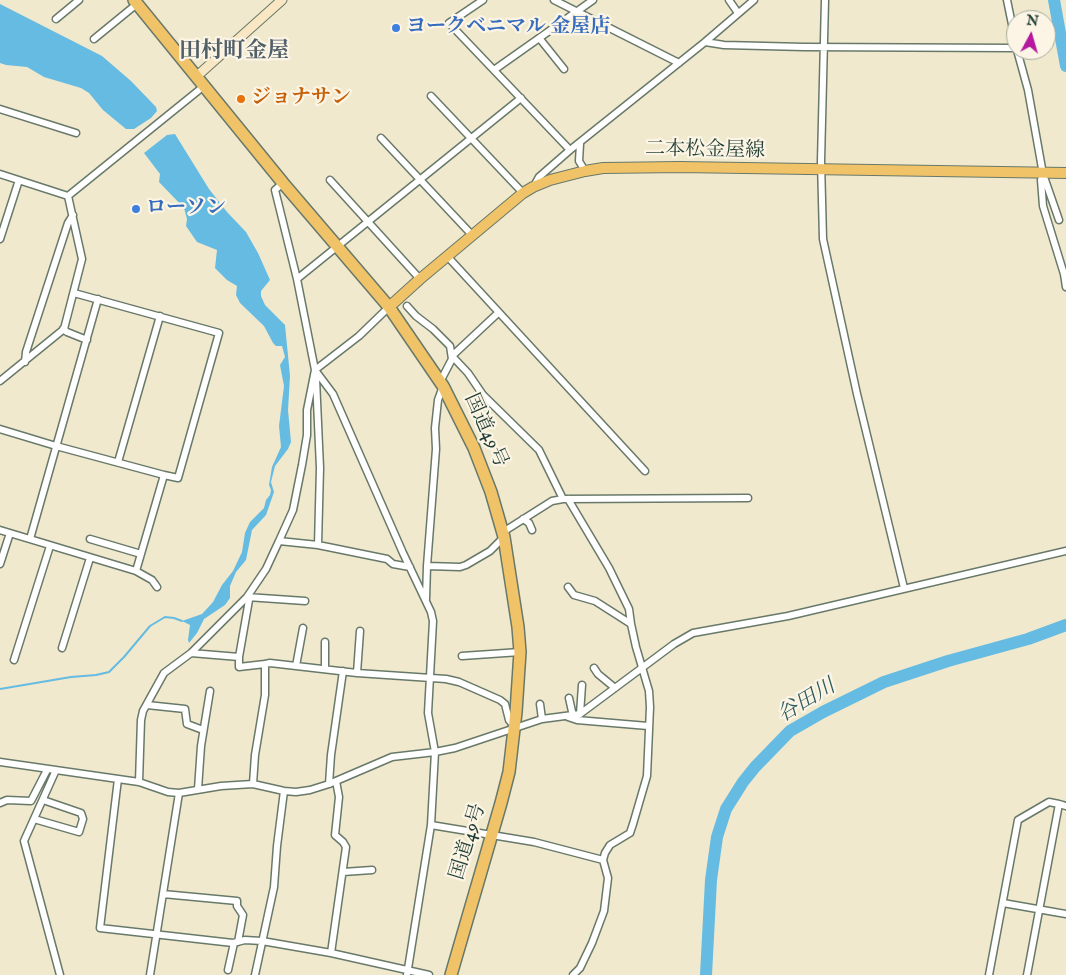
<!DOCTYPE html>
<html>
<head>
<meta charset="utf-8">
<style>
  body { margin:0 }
  #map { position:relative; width:1066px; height:975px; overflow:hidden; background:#f0e9cd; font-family:"IM FELL English",serif }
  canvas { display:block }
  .north { position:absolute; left:1006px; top:10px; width:50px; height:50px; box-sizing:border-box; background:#fcf5e5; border:1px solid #a4ab9e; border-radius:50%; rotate:6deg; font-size:14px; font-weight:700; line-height:20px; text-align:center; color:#1f3d34 }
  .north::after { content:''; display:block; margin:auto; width:18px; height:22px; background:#b5179e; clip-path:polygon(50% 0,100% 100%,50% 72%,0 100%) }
</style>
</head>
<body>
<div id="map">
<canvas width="1066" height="975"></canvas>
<div class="north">N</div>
</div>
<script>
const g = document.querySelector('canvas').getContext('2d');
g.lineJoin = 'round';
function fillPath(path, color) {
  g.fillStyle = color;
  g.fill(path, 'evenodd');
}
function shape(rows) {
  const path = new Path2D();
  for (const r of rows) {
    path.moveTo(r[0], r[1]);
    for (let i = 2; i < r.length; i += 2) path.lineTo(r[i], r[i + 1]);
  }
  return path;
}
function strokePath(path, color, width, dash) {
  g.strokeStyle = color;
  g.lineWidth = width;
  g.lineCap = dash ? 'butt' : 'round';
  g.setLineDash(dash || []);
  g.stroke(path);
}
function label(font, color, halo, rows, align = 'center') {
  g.font = font + ' "IM FELL English","Noto Serif JP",serif';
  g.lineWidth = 4.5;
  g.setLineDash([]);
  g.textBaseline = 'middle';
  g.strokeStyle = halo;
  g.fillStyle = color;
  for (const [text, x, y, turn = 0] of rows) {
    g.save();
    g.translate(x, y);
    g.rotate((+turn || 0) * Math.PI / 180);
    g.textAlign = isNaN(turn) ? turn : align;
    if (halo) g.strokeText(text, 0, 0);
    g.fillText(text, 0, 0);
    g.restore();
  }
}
const water = shape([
  [0,4,102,56,131,81,156,107,157,111,151,118,134,129,126,129,103,110,89,93,81,88,44,77,27,67,6,65,0,63],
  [175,134,209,189,227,212,246,232,258,253,270,280,261,291,261,296,265,305,285,325,290,376,288,410,291,442,288,449,275,466,271,482,274,492,266,515,252,530,246,560,236,572,230,586,230,598,225,605,204,619,197,633,189,643,188,640,190,625,182,621,202,614,213,602,222,585,233,571,242,552,245,533,250,522,264,508,266,500,270,495,271,490,269,485,272,467,281,447,279,426,284,386,280,365,285,357,282,346,276,346,273,343,264,326,240,303,236,295,237,286,227,280,215,268,217,250,197,242,186,226,187,219,184,208,159,182,160,174,144,153,167,135]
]);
const stream = shape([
  [0,689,71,677,96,675,109,672,124,657,150,626,165,617,174,618,182,621]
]);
const river = shape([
  [1054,0,1066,66],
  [706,975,711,880,717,837,726,809,743,782,755,767,790,731,823,712,884,682,948,661,1028,639,1066,625]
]);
const street = shape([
  [483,0,449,23,570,150],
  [554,0,679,63],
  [729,0,738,13],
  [825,0,821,161,823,239,857,394,904,588],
  [1007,0,1016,44],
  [56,19,79,0],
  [94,39,138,3],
  [540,39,564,69],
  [705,42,724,45,804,47,1016,48],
  [1017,50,1028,90,1043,174,1059,220],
  [494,70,593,0],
  [431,96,523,193],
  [0,109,76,133],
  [381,138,472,235],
  [580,144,579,161,585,171],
  [0,174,68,196],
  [1043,174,1041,180,1043,206,1064,274,1066,287],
  [330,180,420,279],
  [283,183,275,190,297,279,315,370,333,394,403,553,431,612,433,621,428,713,435,752,431,825,407,975],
  [534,186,539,177,570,150,705,42,754,0],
  [68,196,204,86],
  [0,239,19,180],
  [447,256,645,471],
  [297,279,521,98],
  [74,293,219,333,178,478,164,475],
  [407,306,416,316,433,329,450,346,452,359,440,382],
  [498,313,452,356,468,373,483,395,539,450,563,499],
  [63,329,67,332,87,340],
  [25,362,26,352,68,223,73,215],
  [316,379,320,468,318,545],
  [0,381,64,329,82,259,68,196],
  [0,429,56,446,164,475,136,571,0,530],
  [118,462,160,316],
  [568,499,609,568,629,609,631,624],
  [523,519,529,523,532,530],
  [503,532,552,501,563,499,748,498],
  [30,539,98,299],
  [90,539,141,554],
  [279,541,293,510,302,465,307,435,307,410,315,370,359,336,389,307],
  [0,564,10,533],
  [427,566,460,567,466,565,490,551,504,537],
  [136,571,152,580,157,587],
  [568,587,574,595,595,601,631,624,636,647,649,691,650,707,647,776,633,824,630,833,610,845,605,853,603,860,608,878,604,911,592,943,580,968,573,975],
  [426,599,427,566,436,449,435,428,438,400,443,386],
  [62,648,90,558],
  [191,653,239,657],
  [462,656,520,652],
  [14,660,50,546],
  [265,664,239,667,239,657,249,600,247,597,305,601],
  [296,666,303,628],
  [594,668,598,674,615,688],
  [325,669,325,642],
  [357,673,360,631],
  [569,698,573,716],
  [540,704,542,719],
  [147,705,185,709,187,724,203,730],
  [580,714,582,685],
  [568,717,577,720,648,726],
  [0,762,139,782,168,792,179,793,221,786,253,784,284,791,296,792,310,790,329,784,392,757,435,752,455,748,542,719,580,714,674,644,693,633,788,616,1066,551],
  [56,770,24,841,60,975],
  [118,779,100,928,233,943,245,940,262,941,331,953,429,975],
  [139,782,141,720,143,711,164,673,191,653,247,597,266,569,279,541,318,545,387,559,393,564,410,567],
  [253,784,255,755,265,695,265,664,270,663,357,673,446,679,459,682,500,700,505,704,509,720,514,726],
  [329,784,331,755,343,671],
  [198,789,201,746,210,691],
  [0,803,7,800,31,801,47,770],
  [34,819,79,832,83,819,81,813,43,800],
  [431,825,534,842,603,860],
  [343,872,372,870],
  [163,894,237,901,237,906,243,915,238,942],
  [1003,903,1066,914],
  [331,953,346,847,343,842,335,835,339,797,336,781],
  [228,970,234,943],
  [150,975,179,793],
  [255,975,274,887,277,846,284,791],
  [989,975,1018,820,1049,802,1059,804],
  [1027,975,1059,804,1066,806]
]);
const secondary = shape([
  [197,76,282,0]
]);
const primary = shape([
  [389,307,420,279,523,193,533,187,550,180,585,171,603,168,680,167,1066,173]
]);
const highway = shape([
  [134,0,283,183,389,307,443,386,474,448,491,492,504,537,518,627,520,652,516,712,509,772,501,803,451,975]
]);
const markers = [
  [396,28,5,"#3f7fe0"],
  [241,99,5,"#e8710a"],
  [136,209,5,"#3f7fe0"]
];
const shopNames = [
  ["ヨークベニマル 金屋店",406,28],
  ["ローソン",146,209]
];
const foodNames = [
  ["ジョナサン",251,99]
];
const streetNames = [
  ["二本松金屋線",705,151,1],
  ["国道49号",485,431,66],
  ["国道49号",469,842,-73]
];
const waterNames = [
  ["谷田川",807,702,-31]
];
const quarterNames = [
  ["田村町金屋",234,52]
];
fillPath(water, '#65bbe2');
strokePath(stream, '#65bbe2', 2);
strokePath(river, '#65bbe2', 12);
strokePath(street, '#68796a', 9);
strokePath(secondary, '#68796a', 11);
strokePath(primary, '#68796a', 12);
strokePath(highway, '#68796a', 14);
strokePath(street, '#fff', 6);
strokePath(secondary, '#f9e7c3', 9);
strokePath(primary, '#f1c369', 10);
strokePath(highway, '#f1c369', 11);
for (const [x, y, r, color] of markers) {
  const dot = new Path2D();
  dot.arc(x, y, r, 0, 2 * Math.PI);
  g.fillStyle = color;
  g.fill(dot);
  strokePath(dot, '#fcf5e5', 2);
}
label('bold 20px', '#366cbe', '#fcf5e5', shopNames, 'left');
label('bold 20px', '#c56008', '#fcf5e5', foodNames, 'left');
label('20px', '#1f3d34', '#fcf5e5', streetNames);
label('italic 21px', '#305c60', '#fcf5e5', waterNames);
label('bold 22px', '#515f68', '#fcf5e5', quarterNames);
</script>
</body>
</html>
